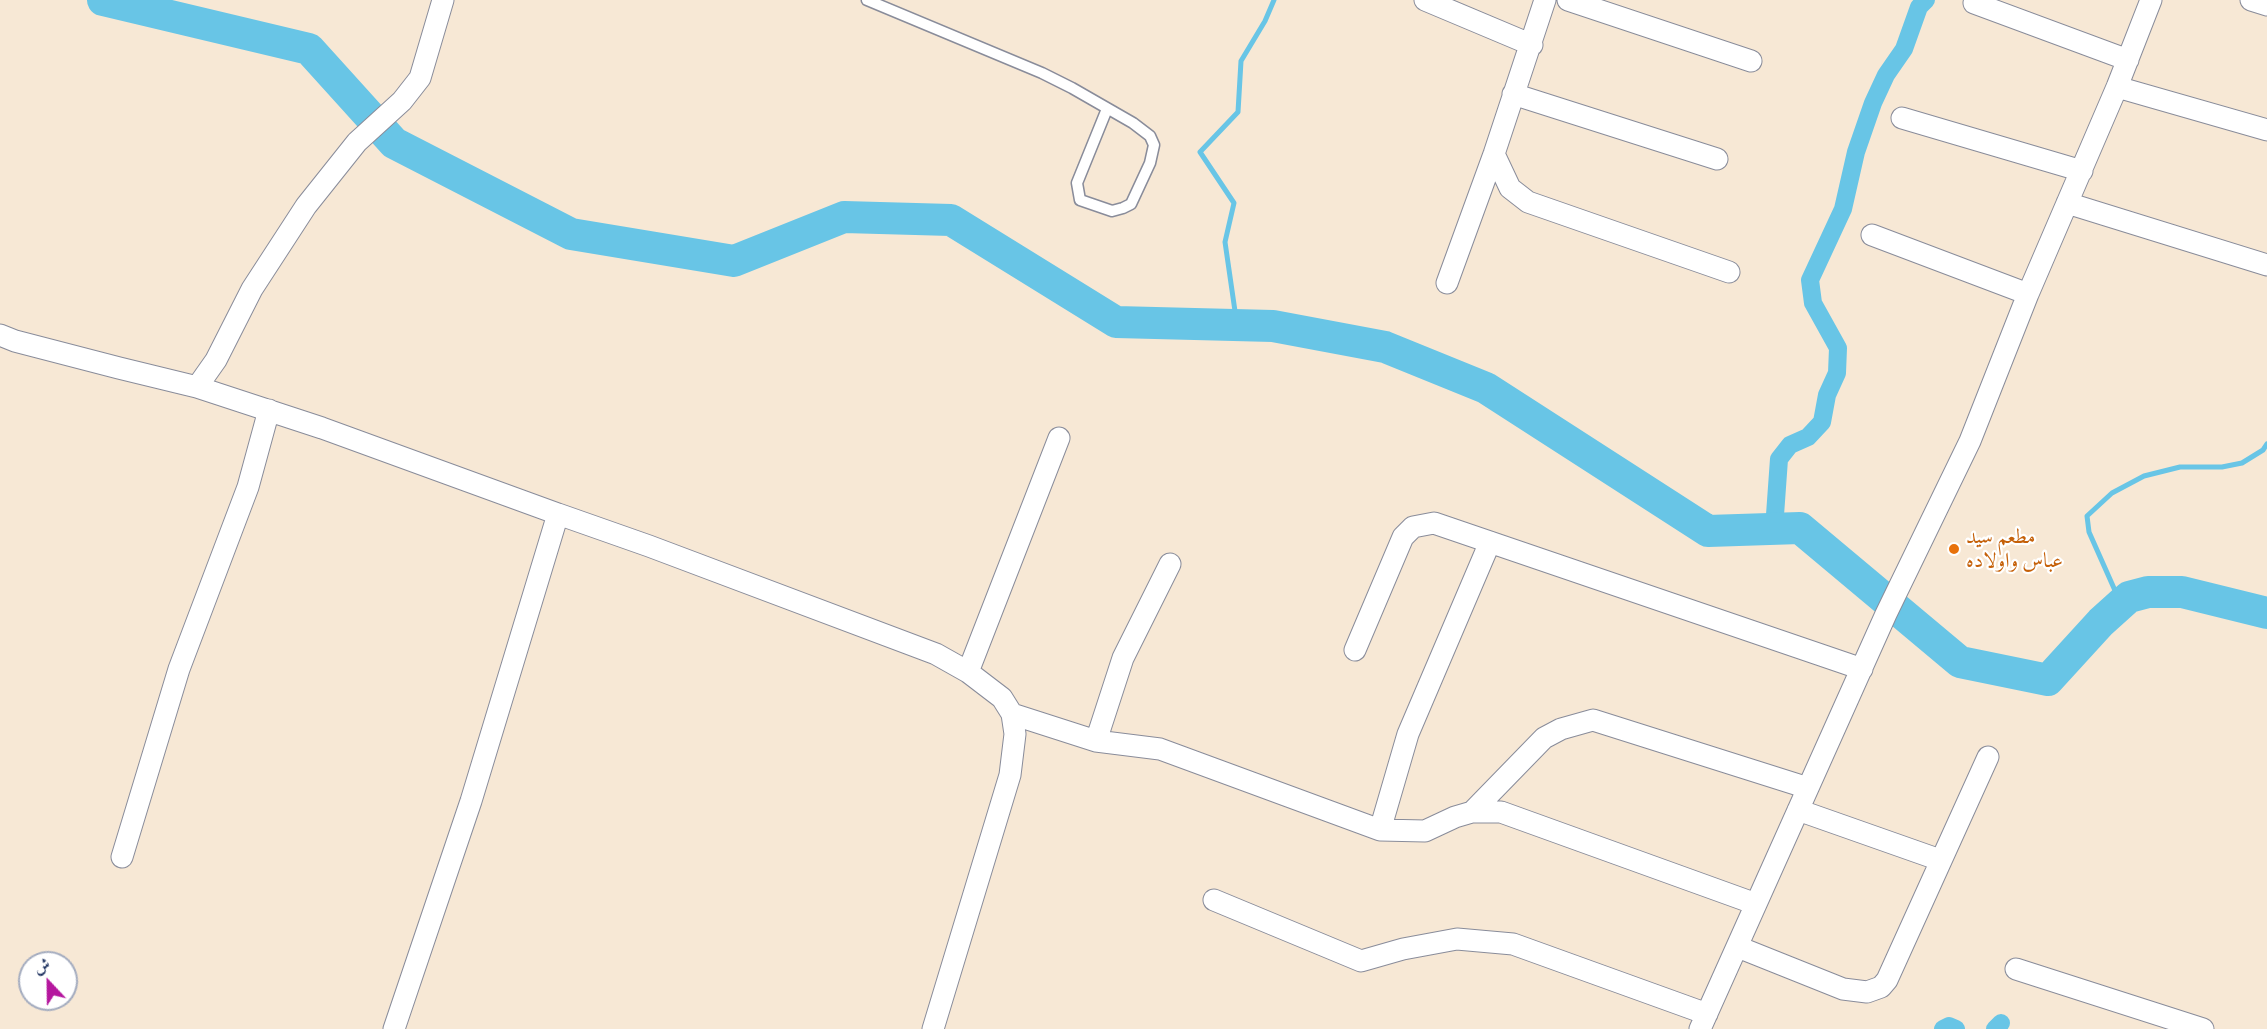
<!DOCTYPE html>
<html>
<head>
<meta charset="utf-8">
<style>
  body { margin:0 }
  #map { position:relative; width:2267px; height:1029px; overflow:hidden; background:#f7e8d5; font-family:"EB Garamond",Amiri,serif }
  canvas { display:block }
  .north { position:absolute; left:18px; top:951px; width:60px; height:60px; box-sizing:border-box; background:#fff; border:2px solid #a4acbf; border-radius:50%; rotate:338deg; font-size:16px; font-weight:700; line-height:24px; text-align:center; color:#1b2f5e }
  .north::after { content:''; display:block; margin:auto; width:21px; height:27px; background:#b5179e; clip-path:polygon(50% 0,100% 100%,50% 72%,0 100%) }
</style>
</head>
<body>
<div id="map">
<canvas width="2267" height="1029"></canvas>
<div class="north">ش</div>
</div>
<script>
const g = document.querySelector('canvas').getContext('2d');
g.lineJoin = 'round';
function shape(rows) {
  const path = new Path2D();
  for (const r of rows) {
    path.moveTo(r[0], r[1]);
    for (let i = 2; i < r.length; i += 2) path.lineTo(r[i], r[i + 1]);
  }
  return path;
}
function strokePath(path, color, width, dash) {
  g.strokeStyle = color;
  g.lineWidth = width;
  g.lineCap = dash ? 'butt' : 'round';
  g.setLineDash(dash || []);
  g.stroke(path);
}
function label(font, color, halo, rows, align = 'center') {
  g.font = font + ' "EB Garamond",Amiri,serif';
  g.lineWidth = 4.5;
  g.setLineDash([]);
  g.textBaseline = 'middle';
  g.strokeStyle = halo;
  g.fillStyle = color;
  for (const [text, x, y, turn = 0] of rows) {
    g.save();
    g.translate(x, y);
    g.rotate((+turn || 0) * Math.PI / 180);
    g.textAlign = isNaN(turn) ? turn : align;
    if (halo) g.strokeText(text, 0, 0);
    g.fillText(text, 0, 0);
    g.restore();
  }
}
const stream = shape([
  [1237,325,1225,242,1234,203,1200,152,1238,112,1241,61,1265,21,1274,0],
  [2121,604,2089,532,2087,516,2112,493,2144,476,2180,467,2222,467,2242,463,2263,450,2267,444]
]);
const canal = shape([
  [1774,529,1779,459,1790,445,1808,437,1822,422,1827,395,1837,373,1838,348,1813,303,1810,280,1843,209,1856,152,1873,103,1886,75,1904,49,1919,7,1926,0],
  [1943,1029,1949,1026,1956,1029],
  [1995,1029,2001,1023]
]);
const river = shape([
  [103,0,309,49,394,143,571,234,734,261,844,217,951,220,1116,322,1273,326,1385,347,1486,388,1708,531,1800,528,1960,662,2048,680,2101,622,2121,604,2129,597,2148,592,2182,592,2267,613]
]);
const lane = shape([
  [867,0,1042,73,1072,88,1133,123,1150,136,1154,145,1150,163,1131,204,1123,208,1112,211,1080,200,1077,183,1107,109]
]);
const street = shape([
  [1425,0,1532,45],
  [1568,0,1751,61],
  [2251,0,2267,5],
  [1974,3,2128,60],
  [2117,87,2267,130],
  [1513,94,1717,159],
  [1902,118,2082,171],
  [1494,154,1510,188,1528,202,1729,272],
  [2067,203,2267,265],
  [1872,235,2028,294],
  [1447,283,1494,154,1545,0],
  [0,335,15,341,119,368,197,387],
  [558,514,649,546,936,654,968,672,1002,698,1012,714,1015,734,1010,775,933,1029],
  [1355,650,1403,537,1413,527,1434,523,1862,669],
  [968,672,1059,438],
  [1012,714,1096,741,1160,749,1380,830,1425,831,1455,817,1472,812,1501,812,1756,904],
  [1096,741,1123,658,1170,564],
  [1798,810,1940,860],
  [1472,812,1544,738,1561,729,1593,720,1808,788],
  [1380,830,1408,734,1490,542],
  [122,857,179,669,248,487,269,410],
  [1214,900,1361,961,1403,949,1457,939,1513,944,1707,1014],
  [1738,947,1843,989,1867,992,1881,987,1887,980,1988,757],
  [2016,969,2203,1029],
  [394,1029,471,801,558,514,322,428,197,387,216,360,252,289,306,206,357,142,402,101,420,78,443,0],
  [1700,1029,1886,614,1970,441,2028,294,2117,87,2151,0]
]);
const markers = [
  [1954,549,6,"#e8710a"]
];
const foodNames = [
  ["مطعم سيد",1966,537],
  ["عباس واولاده",1966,561]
];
strokePath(stream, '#68c5e6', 5);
strokePath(canal, '#68c5e6', 18);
strokePath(river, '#68c5e6', 32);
strokePath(lane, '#898c9a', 13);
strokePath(street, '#898c9a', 23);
strokePath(lane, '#fff', 10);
strokePath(street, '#fff', 21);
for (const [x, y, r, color] of markers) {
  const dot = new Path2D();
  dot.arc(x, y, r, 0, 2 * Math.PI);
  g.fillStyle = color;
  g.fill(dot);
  strokePath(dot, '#fff', 2);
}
label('21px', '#c56008', '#fff', foodNames, 'left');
</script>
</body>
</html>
